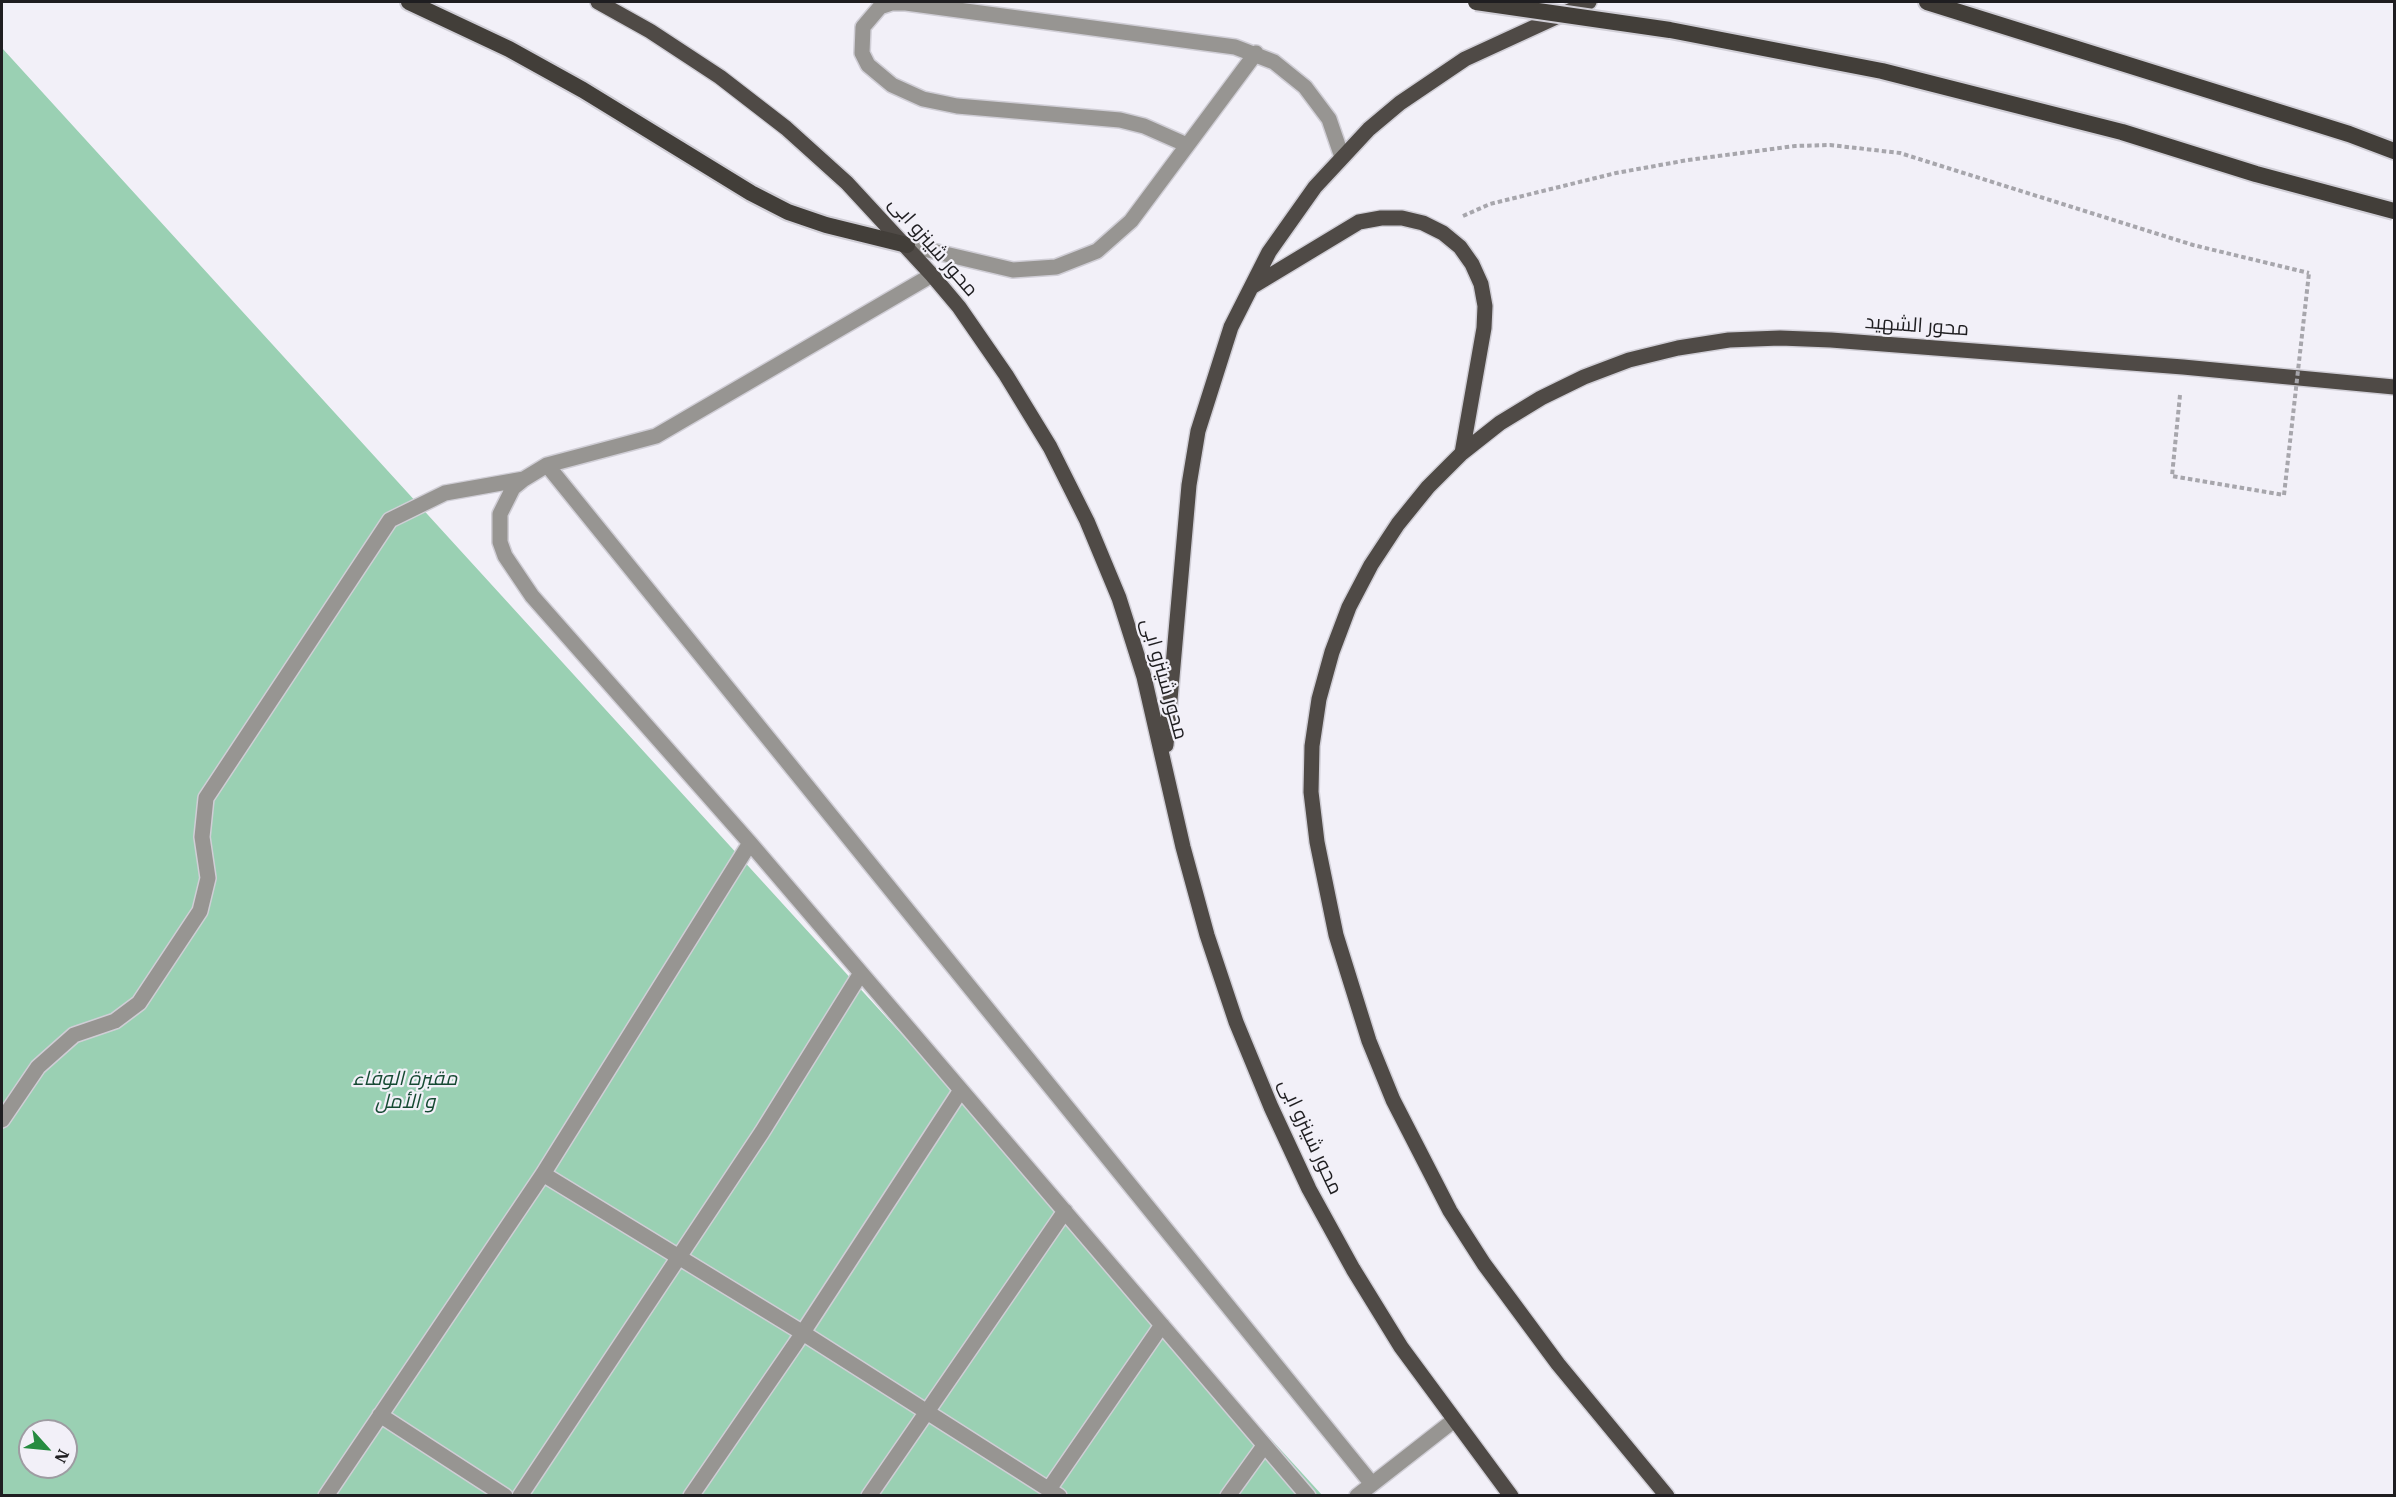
<!DOCTYPE html>
<html>
<head>
<meta charset="utf-8">
<style>
  body { margin:0 }
  #map { position:relative; width:2396px; height:1497px; overflow:hidden; background:#f2f0f8; font-family:"IBM Plex Serif",serif }
  canvas { display:block }
  .frame { position:absolute; inset:0; border:3px solid #1f1e21; pointer-events:none }
  .north { position:absolute; left:18px; top:1419px; width:60px; height:60px; box-sizing:border-box; background:#f2f0f8; border:2px solid #9e9ca2; border-radius:50%; rotate:117deg; font-size:16px; font-weight:700; line-height:24px; text-align:center; color:#1f1e21 }
  .north::after { content:''; display:block; margin:auto; width:21px; height:27px; background:#268b40; clip-path:polygon(50% 0,100% 100%,50% 72%,0 100%) }
</style>
</head>
<body>
<div id="map">
<canvas width="2396" height="1497"></canvas>
<div class="frame"></div>
<div class="north">N</div>
</div>
<script>
const g = document.querySelector('canvas').getContext('2d');
g.lineJoin = 'round';
function fillPath(path, color) {
  g.fillStyle = color;
  g.fill(path, 'evenodd');
}
function shape(rows) {
  const path = new Path2D();
  for (const r of rows) {
    path.moveTo(r[0], r[1]);
    for (let i = 2; i < r.length; i += 2) path.lineTo(r[i], r[i + 1]);
  }
  return path;
}
function strokePath(path, color, width, dash) {
  g.strokeStyle = color;
  g.lineWidth = width;
  g.lineCap = dash ? 'butt' : 'round';
  g.setLineDash(dash || []);
  g.stroke(path);
}
function label(font, color, halo, rows, align = 'center') {
  g.font = font + ' "IBM Plex Serif",Cairo,serif';
  g.lineWidth = 4.5;
  g.setLineDash([]);
  g.textBaseline = 'middle';
  g.strokeStyle = halo;
  g.fillStyle = color;
  for (const [text, x, y, turn = 0] of rows) {
    g.save();
    g.translate(x, y);
    g.rotate((+turn || 0) * Math.PI / 180);
    g.textAlign = isNaN(turn) ? turn : align;
    if (halo) g.strokeText(text, 0, 0);
    g.fillText(text, 0, 0);
    g.restore();
  }
}
const green = shape([
  [2,48,1322,1495,2,1495],
  [30,1431,66,1431,66,1467,30,1467]
]);
const path = shape([
  [1463,216,1490,204,1616,173,1688,160,1795,146,1830,145,1900,153,2193,245,2309,273],
  [2180,395,2172,476,2284,495]
]);
const service = shape([
  [1187,145,1144,126,1120,120,957,106,923,99,892,85,868,65,862,53,863,27,880,7,892,3,906,3,1235,47,1274,62,1305,87,1329,119,1342,157],
  [907,245,1013,270,1056,267,1097,251,1131,221,1256,53],
  [932,275,656,436,547,465,524,479,513,488,500,514,500,542,505,556,532,596,750,843,1308,1496],
  [547,465,1372,1484],
  [2,1120,38,1067,74,1035,115,1021,139,1003,200,911,208,878,202,837,206,798,390,520,445,493,524,479],
  [543,1174,803,1333,1059,1496],
  [380,1415,505,1496],
  [1049,1489,1162,1325],
  [326,1496,543,1174,750,843],
  [520,1496,762,1132,861,973],
  [691,1496,796,1343,961,1090],
  [869,1496,1065,1211],
  [1228,1496,1264,1446],
  [1357,1496,1453,1421]
]);
const primary = shape([
  [598,2,650,31,720,77,786,128,847,183,932,275,959,307,1006,375,1050,447,1087,521,1119,598,1144,677,1183,847,1207,935,1236,1022,1271,1107,1309,1189,1353,1269,1401,1347,1511,1496],
  [1253,286,1359,222,1381,218,1402,218,1423,223,1443,233,1460,247,1472,264,1481,284,1485,306,1484,328,1462,453],
  [1166,745,1189,485,1198,431,1231,327,1269,252,1315,187,1369,129,1400,103,1465,59,1589,2],
  [1667,1496,1558,1364,1484,1264,1450,1211,1393,1100,1369,1041,1336,935,1317,842,1311,792,1312,746,1319,699,1332,652,1349,607,1371,565,1398,524,1428,487,1462,453,1500,423,1541,398,1584,377,1629,360,1678,348,1729,340,1780,338,1831,340,2183,367,2394,387]
]);
const trunk = shape([
  [409,2,509,49,583,90,751,193,788,212,826,225,907,245],
  [1927,2,2349,134,2394,151]
]);
const pathBridge = shape([
  [2284,495,2309,273]
]);
const trunkBridge = shape([
  [1476,2,1670,30,1882,71,2122,132,2256,174,2394,211]
]);
const streetNames = [
  ["محور شينزو ابى",933,247,49],
  ["محور الشهيد",1917,326,4],
  ["محور شينزو ابى",1164,679,74],
  ["محور شينزو ابى",1310,1137,65]
];
const parkNames = [
  ["مقبرة الوفاء",405,1079],
  ["و الأمل",405,1102]
];
fillPath(green, '#9ad0b3');
strokePath(service, '#d0ced6', 18);
strokePath(primary, '#d0ced6', 18);
strokePath(trunk, '#d0ced6', 20);
strokePath(path, '#a7a6ac', 4, [4.5, 3]);
strokePath(service, '#979592', 15);
strokePath(primary, '#4f4a46', 15);
strokePath(trunk, '#423e39', 16);
strokePath(trunkBridge, '#d0ced6', 20, []);
strokePath(pathBridge, '#a7a6ac', 4, [4.5, 3]);
strokePath(trunkBridge, '#423e39', 16);
label('20px', '#1f1e21', '#f2f0f8', streetNames);
label('italic 20px', '#164a33', '#f2f0f8', parkNames);
</script>
</body>
</html>
